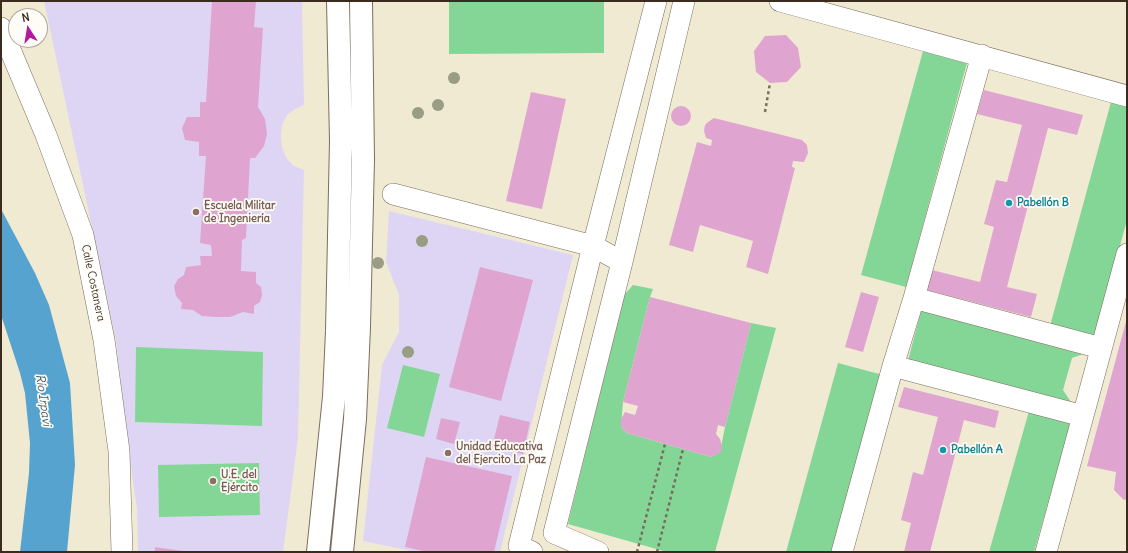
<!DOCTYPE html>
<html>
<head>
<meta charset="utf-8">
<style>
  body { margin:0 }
  #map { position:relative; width:1128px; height:553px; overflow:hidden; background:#f1ead3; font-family:Delius,sans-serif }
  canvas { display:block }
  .frame { position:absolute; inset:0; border:2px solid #3b2a1e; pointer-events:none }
  .north { position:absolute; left:8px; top:8px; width:40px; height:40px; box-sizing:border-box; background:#fdfcf7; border:1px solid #afa8a0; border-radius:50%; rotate:348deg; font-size:11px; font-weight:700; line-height:16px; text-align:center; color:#3b2a1e }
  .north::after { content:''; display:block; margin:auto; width:14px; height:18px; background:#b5179e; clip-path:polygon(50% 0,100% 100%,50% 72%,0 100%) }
</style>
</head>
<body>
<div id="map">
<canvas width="1128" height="553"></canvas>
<div class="frame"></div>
<div class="north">N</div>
</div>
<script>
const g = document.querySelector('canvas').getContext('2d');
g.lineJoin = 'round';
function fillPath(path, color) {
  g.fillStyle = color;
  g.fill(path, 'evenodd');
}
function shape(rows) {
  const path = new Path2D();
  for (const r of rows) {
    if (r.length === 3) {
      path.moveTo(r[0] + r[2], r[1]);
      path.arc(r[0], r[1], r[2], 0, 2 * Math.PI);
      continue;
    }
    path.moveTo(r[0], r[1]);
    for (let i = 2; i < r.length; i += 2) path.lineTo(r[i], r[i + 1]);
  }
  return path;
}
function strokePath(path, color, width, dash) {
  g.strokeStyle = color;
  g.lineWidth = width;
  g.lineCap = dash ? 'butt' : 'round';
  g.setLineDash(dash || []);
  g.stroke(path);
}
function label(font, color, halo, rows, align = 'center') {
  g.font = font + ' Delius,sans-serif';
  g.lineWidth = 3.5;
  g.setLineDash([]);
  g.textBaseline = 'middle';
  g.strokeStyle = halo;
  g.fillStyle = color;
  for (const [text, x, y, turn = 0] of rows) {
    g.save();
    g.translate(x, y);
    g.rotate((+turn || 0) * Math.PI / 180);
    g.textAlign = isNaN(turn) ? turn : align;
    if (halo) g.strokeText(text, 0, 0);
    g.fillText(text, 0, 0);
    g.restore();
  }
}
const built = shape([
  [44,1,302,1,304,105,295,109,287,115,282,125,281,137,282,148,287,159,294,166,304,170,298,438,283,552,138,552,137,509,129,453,116,341],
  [389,211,573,255,500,552,416,552,363,541,382,365,399,332,399,295,386,262]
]);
const green = shape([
  [449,1,604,1,604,53,449,54],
  [923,51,967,63,906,287,861,275],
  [1111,102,1127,106,1127,220,1095,337,1050,326],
  [633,285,653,289,650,297,623,402,621,427,627,433,711,457,720,452,725,427,751,323,776,328,715,552,667,552,568,524,624,295],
  [922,308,1089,352,1072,358,1063,390,1075,408,907,364],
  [136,347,263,352,262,426,135,422],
  [838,363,883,375,834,552,786,552],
  [403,365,440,374,424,437,387,428],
  [1029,411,1071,422,1034,552,989,552],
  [259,463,260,515,159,517,158,465]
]);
const water = shape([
  [1,209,35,273,49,305,70,383,75,465,67,552,20,552,29,473,30,443,25,393,20,373,1,315]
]);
const building = shape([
  [212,1,256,1,254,27,263,28,258,107,265,119,267,134,264,146,255,158,250,158,246,238,242,240,241,271,256,272,256,283,261,287,262,295,260,302,254,306,254,314,243,312,230,317,216,317,202,316,193,310,181,309,182,303,176,296,174,286,178,279,184,275,186,267,201,265,200,256,212,256,211,245,200,243,206,156,199,156,199,142,185,140,182,128,187,117,200,117,200,102,206,102],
  [786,35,798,48,801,67,787,82,770,83,756,72,754,51,765,36],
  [984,90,1083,115,1077,135,1048,128,1007,287,1037,294,1031,317,927,290,932,270,980,282,994,227,984,224,996,180,1007,182,1022,125,977,114],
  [531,92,566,99,542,209,506,201],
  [681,116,10],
  [714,118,802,140,807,145,808,153,804,162,793,161,792,167,795,168,768,274,746,267,753,241,700,225,693,252,669,245,697,142,711,146,712,140,706,138,704,131,705,125,708,122],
  [480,267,533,280,501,401,449,387],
  [861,292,879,297,863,352,845,347],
  [650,297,751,323,725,427,718,425,716,434,720,439,722,446,721,452,711,457,627,433,621,427,621,419,625,412,635,415,638,406,623,402],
  [1127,318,1127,499,1124,500,1114,490,1116,472,1087,466],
  [904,387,999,411,995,428,964,420,930,552,904,552,911,523,901,520,913,472,923,475,938,417,898,407],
  [500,415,530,422,523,454,492,447],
  [441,418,460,422,454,444,436,439],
  [426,457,512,476,494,552,428,552,405,547],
  [155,547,183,551,183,552,155,552]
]);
const path = shape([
  [765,112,770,83],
  [637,552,665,444],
  [657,552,683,449]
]);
const minor = shape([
  [780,1,1127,96],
  [1,28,46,135,83,235,104,340,119,451,122,552],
  [393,194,593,246,622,262],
  [914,298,982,55],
  [1083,416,893,366,914,298,1101,348],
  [532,552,519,546,593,246,656,1],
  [598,552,554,533,622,262,684,1],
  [842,552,893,366],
  [1046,552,1127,254]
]);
const major = shape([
  [318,552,334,397,337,331,341,141,338,1],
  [342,552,355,419,359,327,363,160,361,1]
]);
const trees = [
  [454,78],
  [438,105],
  [418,113],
  [422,241],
  [378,263],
  [408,352]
];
const markers = [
  [1009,203,4,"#0f9aa8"],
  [196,212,4,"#8d6e63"],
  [943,450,4,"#0f9aa8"],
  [448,453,4,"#8d6e63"],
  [213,481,4,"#8d6e63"]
];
const cultureNames = [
  ["Pabellón B",1017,203],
  ["Pabellón A",951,450]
];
const educationNames = [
  ["Escuela Militar",204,206],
  ["de Ingeniería",204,219],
  ["Unidad Educativa",456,447],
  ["del Ejercito La Paz",456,460],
  ["U.E. del",221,475],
  ["Ejército",221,488]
];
const streetNames = [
  ["Calle Costanera",93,283,78]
];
const waterNames = [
  ["Río Irpavi",43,400,82]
];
fillPath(built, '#ded5f5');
fillPath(green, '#84d697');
fillPath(water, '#55a3ce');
fillPath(building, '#dfa5d0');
strokePath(minor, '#7b6d5d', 22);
strokePath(major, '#7b6d5d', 24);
strokePath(path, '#7b6d5d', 2.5, [3, 3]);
strokePath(minor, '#fff', 21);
strokePath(major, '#fff', 22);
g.fillStyle = '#999d83';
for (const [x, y] of trees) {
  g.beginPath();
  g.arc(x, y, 6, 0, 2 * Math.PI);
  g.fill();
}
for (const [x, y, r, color] of markers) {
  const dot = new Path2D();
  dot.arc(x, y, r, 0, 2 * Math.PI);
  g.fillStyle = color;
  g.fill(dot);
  strokePath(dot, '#fdfcf7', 1.5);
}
label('bold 11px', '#0d838f', '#fdfcf7', cultureNames, 'left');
label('bold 11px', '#785e54', '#fdfcf7', educationNames, 'left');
label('11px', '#3b2a1e', '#fdfcf7', streetNames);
label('italic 12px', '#455a64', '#fdfcf7', waterNames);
</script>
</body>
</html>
